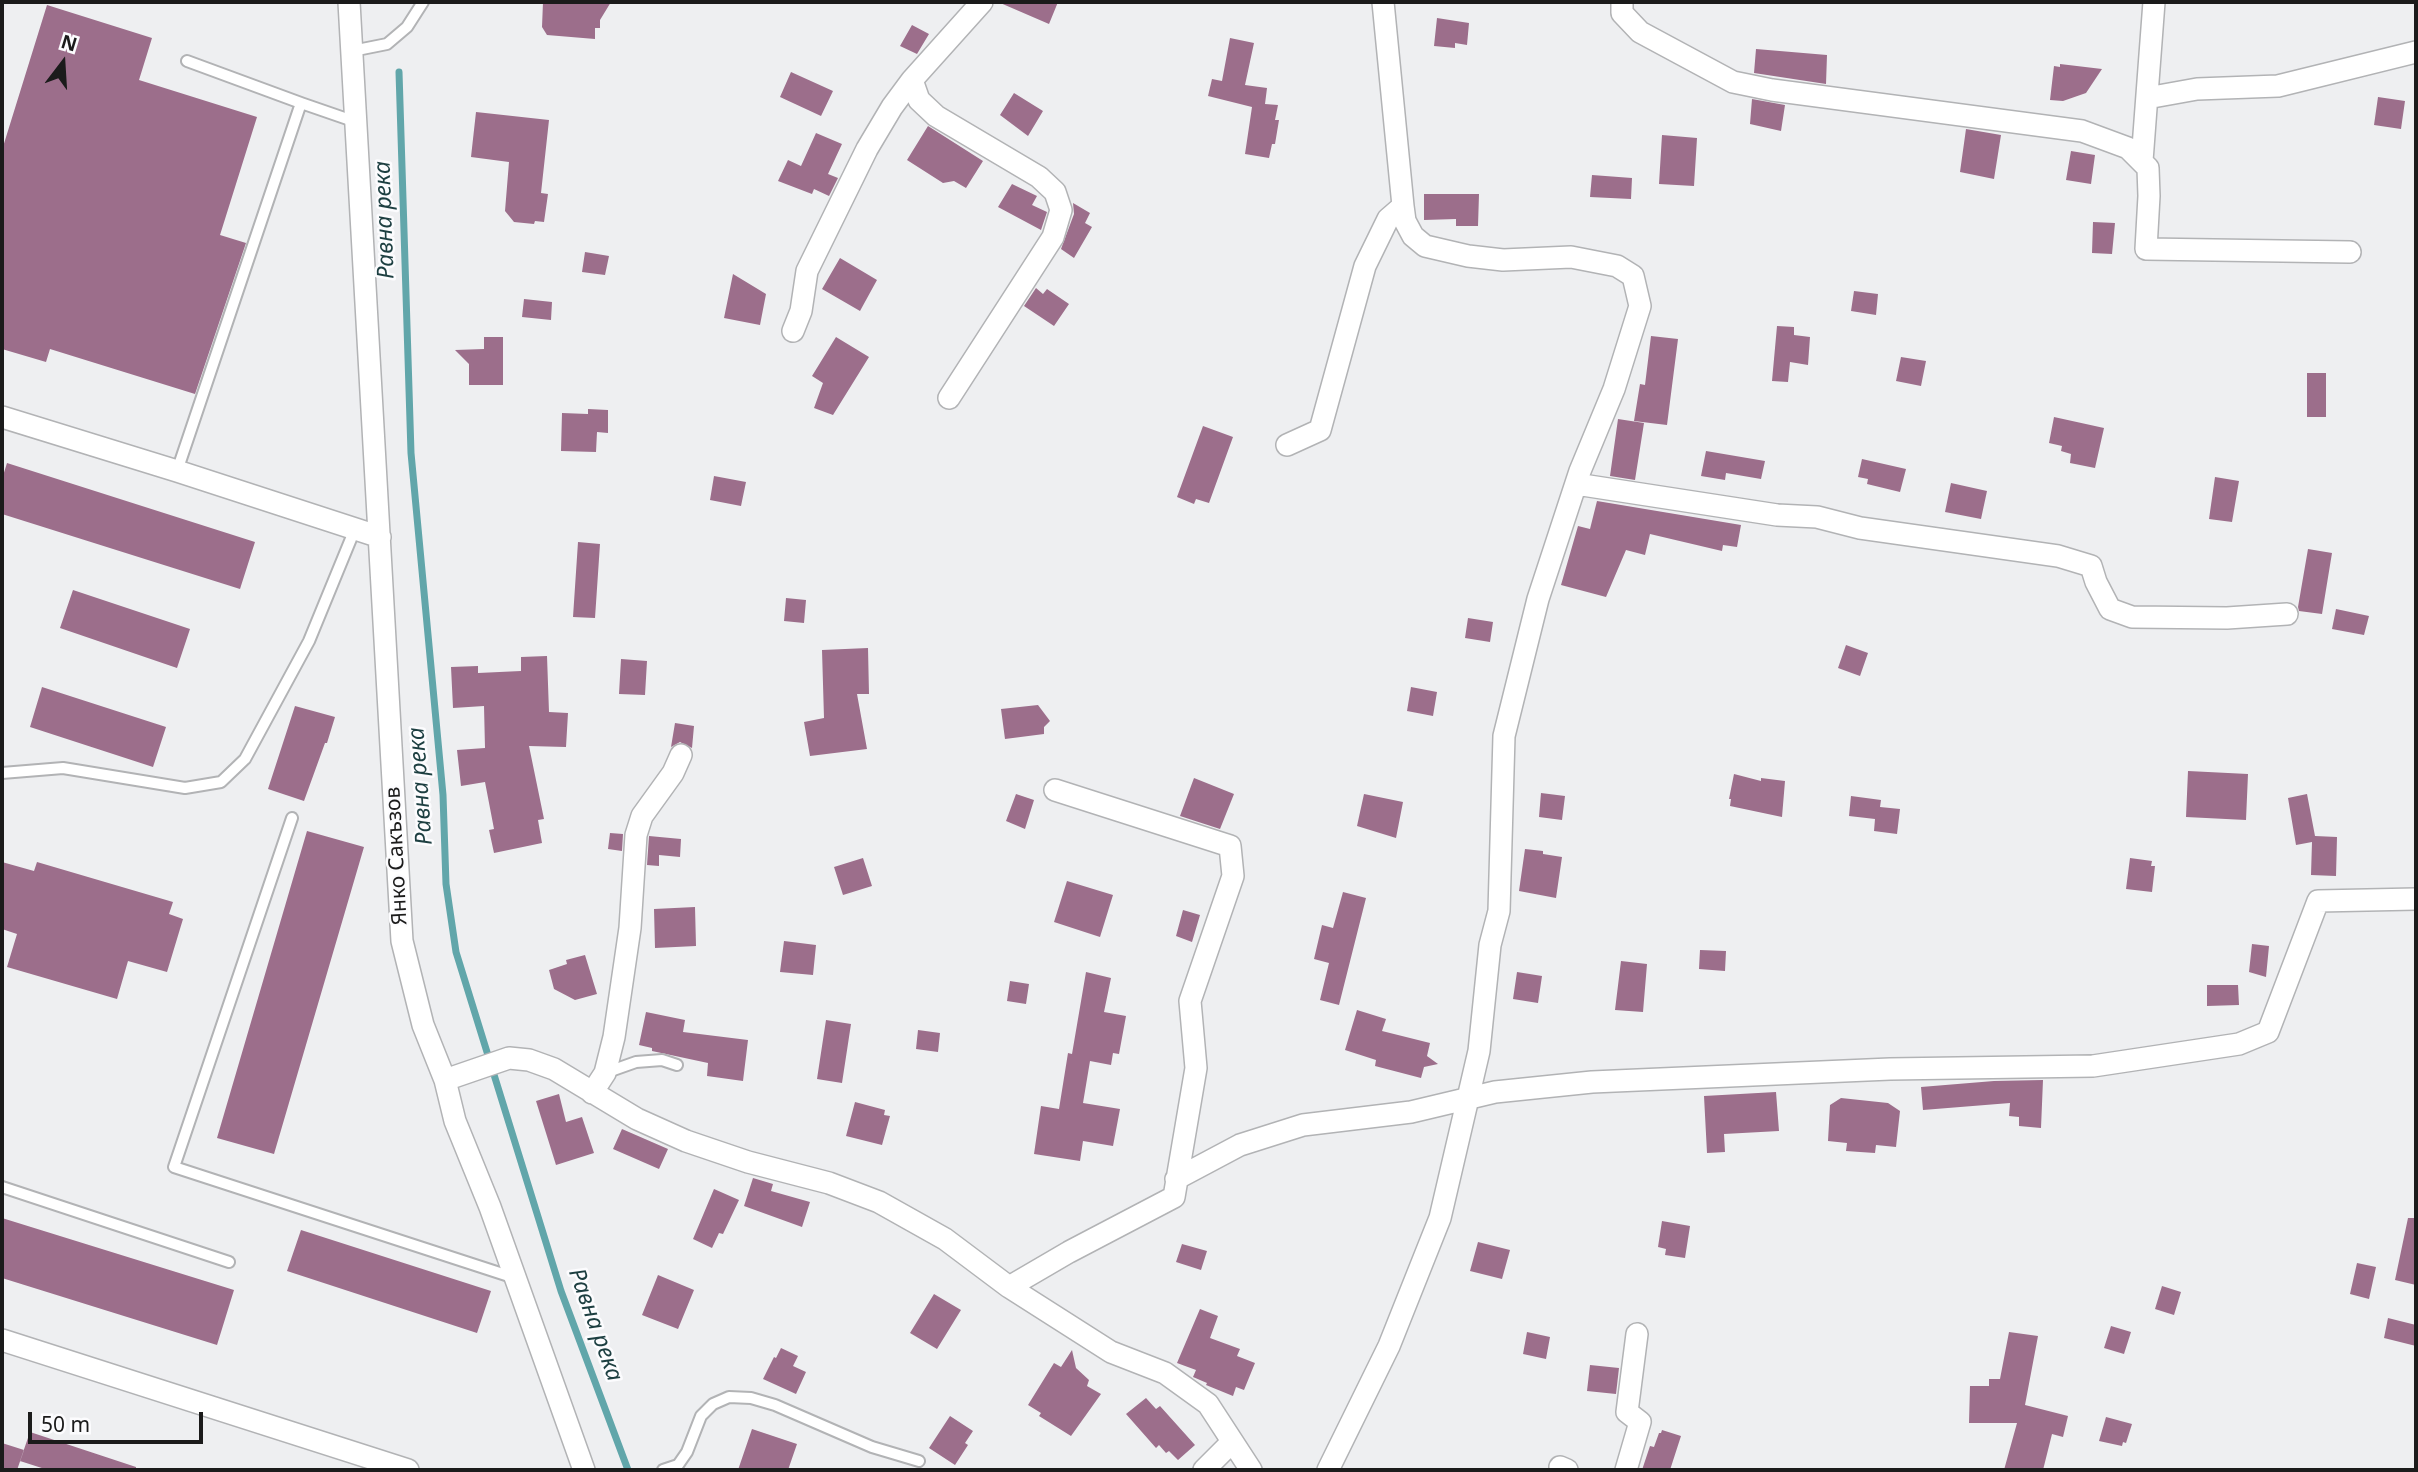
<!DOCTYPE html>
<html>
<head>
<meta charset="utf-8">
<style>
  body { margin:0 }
  #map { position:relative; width:2418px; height:1472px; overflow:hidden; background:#eeeff1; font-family:"Noto Sans",sans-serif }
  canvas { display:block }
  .frame { position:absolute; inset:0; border:4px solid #1b1b1b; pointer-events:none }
  .north { position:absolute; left:28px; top:28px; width:70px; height:70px; -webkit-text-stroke:5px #fcfcfe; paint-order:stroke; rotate:17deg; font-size:19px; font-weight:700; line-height:28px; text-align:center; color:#1b1b1b }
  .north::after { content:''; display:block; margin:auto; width:24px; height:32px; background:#1b1b1b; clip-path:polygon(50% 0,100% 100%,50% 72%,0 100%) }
  .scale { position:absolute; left:28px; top:1412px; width:175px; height:32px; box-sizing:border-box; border:4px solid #1b1b1b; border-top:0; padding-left:9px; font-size:21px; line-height:24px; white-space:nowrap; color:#1b1b1b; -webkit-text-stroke:5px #fcfcfe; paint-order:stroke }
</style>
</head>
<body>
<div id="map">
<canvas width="2418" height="1472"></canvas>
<div class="frame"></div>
<div class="north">N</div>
<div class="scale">50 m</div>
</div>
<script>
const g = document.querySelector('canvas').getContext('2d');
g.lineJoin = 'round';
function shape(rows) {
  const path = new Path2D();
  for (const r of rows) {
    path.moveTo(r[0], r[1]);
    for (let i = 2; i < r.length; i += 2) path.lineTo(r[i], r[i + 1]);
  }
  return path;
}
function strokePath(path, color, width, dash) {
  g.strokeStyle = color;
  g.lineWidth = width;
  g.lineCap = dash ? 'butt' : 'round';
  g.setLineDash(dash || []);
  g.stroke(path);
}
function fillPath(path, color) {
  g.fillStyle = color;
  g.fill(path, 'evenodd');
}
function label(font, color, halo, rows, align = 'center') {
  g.font = font + ' "Noto Sans",sans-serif';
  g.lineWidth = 5;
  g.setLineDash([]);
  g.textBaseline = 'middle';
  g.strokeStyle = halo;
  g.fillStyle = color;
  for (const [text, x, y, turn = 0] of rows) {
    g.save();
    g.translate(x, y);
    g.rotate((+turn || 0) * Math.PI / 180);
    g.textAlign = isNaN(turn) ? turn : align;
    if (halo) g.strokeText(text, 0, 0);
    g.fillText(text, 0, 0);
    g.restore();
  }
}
const stream = shape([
  [399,72,411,453,443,795,446,884,456,952,561,1291,628,1470]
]);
const building = shape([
  [543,2,611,2,600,20,600,28,595,28,595,39,547,35,542,27],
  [998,2,1058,2,1049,24],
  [47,5,152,38,139,80,257,117,220,235,246,243,195,394,50,349,46,362,2,349,2,150],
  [1437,18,1469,23,1467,45,1455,43,1455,48,1434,46],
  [912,25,929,34,917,54,900,46],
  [1230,38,1254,43,1245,85,1267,88,1265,104,1278,105,1275,120,1279,120,1275,144,1272,144,1269,158,1245,154,1252,107,1208,96,1212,79,1222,81],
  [1756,49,1827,55,1826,84,1754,73],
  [2060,64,2102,69,2086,93,2063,101,2050,100,2054,66,2060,67],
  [791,72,833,91,821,116,780,97],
  [1014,93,1043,111,1028,136,1000,115],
  [2378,97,2405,101,2401,129,2374,125],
  [1752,99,1785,105,1781,131,1750,124],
  [476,112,549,120,541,193,548,194,544,222,535,221,534,224,514,222,505,211,509,162,471,157],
  [928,126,983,161,966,188,954,181,943,183,907,160],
  [1966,129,2001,135,1994,179,1960,172],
  [816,133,842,144,828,174,838,178,829,196,814,189,812,194,778,181,788,160,801,166],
  [1662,135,1697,138,1694,186,1659,184],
  [2071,151,2095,155,2091,184,2066,180],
  [1592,175,1632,178,1631,199,1590,197],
  [1012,184,1037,196,1032,205,1047,212,1041,230,998,207],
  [1424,194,1479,194,1478,226,1456,226,1456,219,1424,220],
  [1073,203,1090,213,1085,223,1092,227,1074,258,1061,249,1074,214],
  [2093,222,2115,223,2112,254,2092,253],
  [585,252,609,256,605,275,582,272],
  [840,258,877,280,860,311,822,289],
  [733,274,766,294,760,325,724,318],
  [1036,288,1043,294,1047,289,1069,304,1054,326,1024,306],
  [1854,291,1878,294,1876,315,1851,311],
  [524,299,552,302,551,320,522,317],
  [1777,326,1794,327,1794,335,1810,337,1808,365,1790,362,1788,382,1772,381],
  [1651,336,1678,339,1667,425,1634,421,1640,384,1645,385],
  [484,337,503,337,503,385,469,385,469,364,455,350,484,349],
  [836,337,869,357,833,415,814,408,823,383,812,376],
  [1901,357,1926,361,1921,386,1896,381],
  [2307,373,2326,373,2326,417,2307,417],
  [588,409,608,410,608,433,597,432,596,452,561,451,562,413,588,414],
  [2054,417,2104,428,2095,468,2070,463,2071,454,2061,451,2062,446,2049,443],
  [1618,419,1644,423,1635,480,1610,476],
  [1203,426,1233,437,1209,503,1196,499,1194,504,1177,497],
  [1706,451,1765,461,1761,479,1726,473,1725,480,1701,476],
  [1862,459,1906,469,1900,492,1867,484,1868,479,1858,477],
  [7,463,255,542,240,589,2,514,2,479],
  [714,476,746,482,741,506,710,500],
  [2215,477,2239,481,2232,522,2209,519],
  [1951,483,1987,491,1981,519,1945,512],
  [1597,501,1741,525,1737,547,1723,545,1722,551,1650,534,1645,555,1626,550,1606,597,1561,585,1578,526,1590,529],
  [578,542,600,544,595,618,573,617],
  [2308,549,2332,553,2322,614,2299,611,2298,607],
  [73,590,190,629,177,668,60,628],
  [786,598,806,600,804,623,784,621],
  [2336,609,2369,616,2364,635,2332,629],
  [1468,618,1493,622,1490,642,1465,638],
  [1846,645,1868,653,1860,676,1838,668],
  [868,648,869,694,857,694,867,749,810,756,804,722,824,718,822,650],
  [547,656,549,712,568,713,566,747,529,746,544,819,538,820,542,843,494,853,489,830,494,829,485,782,461,786,457,750,485,748,484,706,453,708,451,667,478,666,478,673,521,671,521,657],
  [621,659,647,661,645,695,619,694],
  [42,687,166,727,153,767,30,727],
  [1411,687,1437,692,1433,716,1407,711],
  [1038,705,1050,721,1044,727,1044,734,1005,739,1001,709],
  [295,706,335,717,327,743,325,743,304,801,268,789],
  [675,723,694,726,692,748,680,742,671,747],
  [2188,771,2248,774,2246,820,2186,817],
  [1734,774,1761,781,1761,778,1785,781,1782,817,1730,806,1731,799,1729,799],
  [1194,778,1234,794,1220,829,1180,816],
  [1541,793,1565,796,1562,820,1539,817],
  [1016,794,1034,800,1025,829,1006,821],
  [1364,794,1403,802,1396,838,1357,826],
  [2307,794,2315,836,2337,837,2336,876,2311,875,2312,842,2296,845,2288,798],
  [1851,796,1881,800,1880,807,1900,809,1897,834,1874,831,1875,819,1849,816],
  [307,831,364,847,274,1154,217,1138],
  [610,833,623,834,622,851,608,849],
  [649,836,681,839,680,857,659,855,659,866,647,865],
  [1525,849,1543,851,1543,854,1562,857,1556,898,1519,891],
  [863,858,872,886,843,895,834,867],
  [2130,858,2152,861,2151,866,2155,866,2152,892,2126,889],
  [2,862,34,871,37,862,173,902,169,914,183,919,167,972,128,961,117,999,7,967,17,934,2,929],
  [1067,881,1113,895,1100,937,1054,922],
  [1343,892,1366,898,1339,1005,1320,1000,1329,963,1314,959,1322,925,1333,928],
  [695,907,696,946,655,948,654,909],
  [1183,910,1200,915,1192,942,1176,936],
  [784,941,816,945,813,975,780,972],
  [2252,944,2269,946,2266,977,2249,972],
  [1700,950,1726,951,1725,971,1699,969],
  [585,955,597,994,575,1000,554,989,549,970,567,964,566,960],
  [1621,961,1647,964,1643,1012,1615,1010],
  [1086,972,1111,978,1104,1012,1126,1016,1119,1054,1113,1053,1111,1065,1090,1061,1083,1103,1120,1109,1113,1146,1083,1141,1080,1161,1034,1154,1041,1106,1059,1109,1068,1053,1072,1054],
  [1517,972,1542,976,1538,1003,1513,999],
  [1010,981,1029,984,1026,1004,1007,1001],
  [2207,985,2238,985,2239,1005,2207,1006],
  [1357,1010,1386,1019,1382,1031,1430,1043,1427,1056,1438,1064,1424,1067,1421,1078,1375,1066,1376,1060,1345,1050],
  [646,1012,685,1020,683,1032,748,1040,743,1081,707,1076,708,1063,652,1051,652,1048,639,1045],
  [826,1020,851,1024,842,1083,817,1079],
  [918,1030,940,1033,938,1052,916,1049],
  [2043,1080,2041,1128,2019,1126,2019,1117,2009,1116,2010,1103,1923,1110,1921,1087,1994,1081],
  [1776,1092,1779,1131,1724,1134,1725,1152,1707,1153,1704,1096],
  [559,1094,566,1122,582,1117,594,1153,556,1165,536,1101],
  [1841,1098,1888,1103,1900,1111,1896,1147,1876,1145,1875,1153,1860,1152,1846,1151,1847,1143,1828,1141,1830,1105],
  [855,1102,885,1110,884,1115,890,1116,882,1145,846,1136],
  [622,1129,668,1149,659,1169,613,1149],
  [753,1178,773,1184,771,1191,810,1202,802,1227,744,1206],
  [714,1189,739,1200,723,1234,719,1233,712,1248,693,1239],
  [2,1218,234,1290,217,1345,2,1278],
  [2408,1218,2416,1218,2416,1285,2395,1280],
  [1662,1221,1690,1226,1685,1258,1665,1255,1666,1249,1658,1247],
  [301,1230,491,1291,477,1333,287,1271],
  [1478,1242,1510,1250,1502,1279,1470,1271],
  [1182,1244,1207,1251,1201,1270,1176,1262],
  [2357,1263,2376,1267,2369,1299,2350,1294],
  [658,1275,694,1290,678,1329,642,1315],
  [2162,1286,2181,1292,2174,1315,2155,1309],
  [934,1294,961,1310,937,1349,910,1333],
  [1200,1309,1218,1316,1210,1338,1240,1349,1237,1356,1255,1363,1244,1390,1236,1387,1233,1396,1206,1385,1207,1383,1193,1377,1196,1370,1177,1363],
  [2388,1318,2416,1325,2416,1346,2384,1338],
  [2111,1326,2131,1332,2124,1354,2104,1348],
  [1527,1332,1550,1337,1546,1359,1523,1354],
  [2009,1332,2038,1336,2025,1405,2068,1416,2063,1437,2052,1434,2043,1470,2004,1470,2017,1423,1969,1423,1970,1386,1989,1386,1989,1379,2000,1379],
  [781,1348,798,1356,793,1366,806,1372,796,1394,763,1379,774,1357,776,1358],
  [1072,1350,1076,1368,1089,1380,1087,1386,1101,1394,1071,1436,1039,1416,1041,1413,1028,1405,1054,1363,1061,1367],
  [1590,1365,1619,1368,1616,1394,1587,1391],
  [1146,1398,1156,1409,1160,1406,1195,1445,1178,1460,1169,1451,1166,1453,1159,1445,1156,1448,1126,1414],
  [950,1416,973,1431,965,1443,968,1445,955,1465,929,1448],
  [2106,1417,2132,1424,2126,1443,2123,1442,2122,1446,2099,1441],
  [752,1429,797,1444,788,1470,738,1470],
  [1662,1430,1681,1436,1670,1470,1642,1470,1650,1446,1654,1447,1659,1433,1661,1433],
  [30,1432,136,1467,136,1470,48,1470,20,1461],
  [2,1443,24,1450,17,1470,2,1470]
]);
const service = shape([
  [352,51,387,44,407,27,423,2],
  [187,61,301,103],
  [177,471,301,103,356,122],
  [2,773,63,768,185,788,221,782,245,759,309,641,355,529],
  [292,818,174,1167,515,1278],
  [605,1073,636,1062,662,1060,677,1065],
  [2,1187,229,1262],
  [663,1470,678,1465,687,1452,701,1416,713,1404,729,1397,751,1398,775,1405,872,1447,919,1461]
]);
const minor = shape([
  [349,2,402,941,423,1025,445,1080,455,1121,490,1207,584,1470],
  [1622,2,1622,13,1640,32,1733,82,1772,90,2082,131,2128,148,2148,168,2149,196,2146,249,2350,252],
  [912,80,919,100,936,116,1039,177,1055,192,1061,210,1053,237,949,398],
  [2147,98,2197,89,2278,86,2416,52],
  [2142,161,2154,2],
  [793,331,801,311,807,271,867,149,892,107,912,80,982,2],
  [2,417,177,471,380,537],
  [1287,445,1320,430,1365,266,1388,219,1403,206,1383,2],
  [1576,484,1777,515,1817,517,1860,528,2058,556,2091,566,2096,582,2110,609,2132,617,2227,618,2287,614],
  [445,1080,509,1058,529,1060,554,1069,637,1119,686,1141,748,1162,829,1183,879,1202,945,1239,1009,1287,1069,1252,1174,1197,1196,1068,1190,1001,1233,876,1230,846,1055,790],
  [592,1093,605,1073,614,1037,630,928,636,835,642,816,673,773,681,755],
  [1176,1179,1240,1145,1303,1125,1411,1112,1495,1092,1592,1082,1890,1069,2093,1066,2239,1044,2268,1032,2318,901,2416,899],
  [1009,1287,1111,1352,1165,1373,1208,1404,1251,1470],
  [2,1340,408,1470],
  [1560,1467,1567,1470],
  [1204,1470,1232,1442],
  [1328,1470,1389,1346,1440,1218,1479,1051,1490,945,1499,911,1504,736,1538,599,1580,471,1614,389,1640,306,1633,276,1617,266,1571,257,1503,260,1468,256,1425,246,1413,236,1405,221,1403,206],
  [1626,1470,1640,1422,1627,1412,1637,1334]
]);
const streetNames = [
  ["Янко Сакъзов",397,856,-93]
];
const waterNames = [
  ["Равна река",385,220,-92],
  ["Равна река",421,786,-94],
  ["Равна река",595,1325,70]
];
strokePath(stream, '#61a6aa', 7);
fillPath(building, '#9c6e8b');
strokePath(service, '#b2b3b5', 14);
strokePath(minor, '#b2b3b5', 24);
strokePath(service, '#fff', 10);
strokePath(minor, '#fff', 21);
label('21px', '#1b1b1b', '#fcfcfe', streetNames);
label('italic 23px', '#1d3f41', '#fcfcfe', waterNames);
</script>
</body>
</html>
